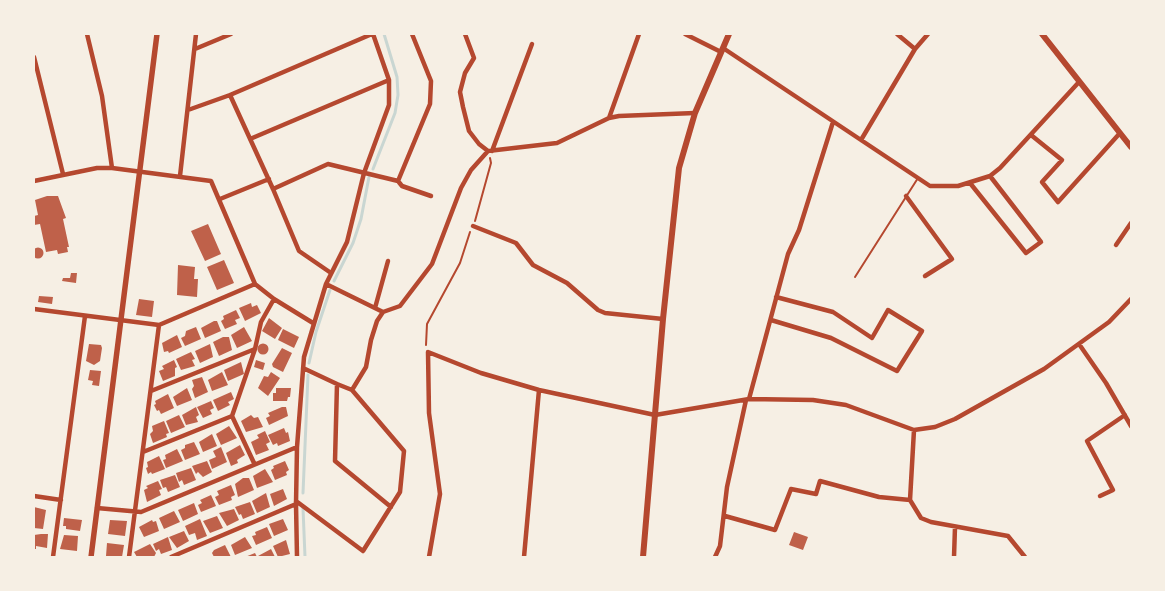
<!DOCTYPE html>
<html>
<head>
<meta charset="utf-8">
<style>
  body { margin:0 }
  #map { position:relative; width:1165px; height:591px; overflow:hidden; background:#f6efe4; font-family:Helvetica,sans-serif }
  canvas { display:block }
  .frame { position:absolute; inset:0; border:35px solid #f6efe4; pointer-events:none }
</style>
</head>
<body>
<div id="map">
<canvas width="1165" height="591"></canvas>
<div class="frame"></div>
</div>
<script>
const g = document.querySelector('canvas').getContext('2d');
g.lineJoin = 'round';
function shape(rows) {
  const path = new Path2D();
  for (const r of rows) {
    if (r.length === 3) {
      path.moveTo(r[0] + r[2], r[1]);
      path.arc(r[0], r[1], r[2], 0, 2 * Math.PI);
      continue;
    }
    path.moveTo(r[0], r[1]);
    for (let i = 2; i < r.length; i += 2) path.lineTo(r[i], r[i + 1]);
  }
  return path;
}
function strokePath(path, color, width, dash) {
  g.strokeStyle = color;
  g.lineWidth = width;
  g.lineCap = dash ? 'butt' : 'round';
  g.setLineDash(dash || []);
  g.stroke(path);
}
function fillPath(path, color) {
  g.fillStyle = color;
  g.fill(path, 'evenodd');
}
const stream = shape([
  [373,169,395,113,398,95,397,77,384,34],
  [334,281,353,243,361,219,369,177],
  [309,363,316,332,330,290],
  [303,493,308,375],
  [303,508,305,557]
]);
const building = shape([
  [47,196,58,196,66,218,63,219,69,247,67,247,68,252,58,254,57,250,46,252,40,224,34,225,34,216,38,215,35,200],
  [208,224,221,254,205,261,191,231],
  [38,253,5.5],
  [224,260,234,283,217,290,207,267],
  [178,265,195,267,194,279,198,279,197,297,177,295],
  [71,273,77,273,76,283,62,281,63,278,70,278],
  [39,296,53,297,52,304,38,302],
  [139,299,154,301,152,317,136,315],
  [251,303,252,307,257,305,261,313,245,321,239,308],
  [236,310,240,318,235,320,237,324,225,329,221,321,224,319,223,316],
  [269,318,282,328,275,339,262,331],
  [214,321,217,321,221,331,205,338,201,328],
  [196,327,201,339,185,346,181,338,185,336,186,331],
  [244,327,252,341,237,348,231,335],
  [283,329,299,337,294,348,278,340],
  [177,335,182,347,169,353,168,351,164,352,162,343],
  [223,337,229,337,232,350,219,356,213,342],
  [263,349,5.5],
  [89,344,101,345,102,348,100,361,94,365,86,361],
  [210,344,213,357,200,363,195,351],
  [282,348,292,353,283,372,273,367,272,364],
  [191,352,195,359,192,360,195,366,181,370,176,359],
  [174,360,177,367,175,368,175,376,163,381,159,371,164,369,162,366],
  [256,360,265,363,263,370,254,367],
  [241,362,244,374,228,381,224,370],
  [90,370,101,371,99,386,92,385,93,381,88,380],
  [222,372,228,385,212,391,208,380],
  [271,372,280,378,268,396,258,388,264,376,268,377],
  [202,377,208,392,195,398,192,389,194,386,192,380],
  [187,388,192,400,177,406,173,397],
  [276,388,291,388,290,397,288,397,287,401,273,401,273,393,276,393],
  [231,392,234,399,228,402,230,405,218,411,213,400],
  [168,394,174,408,161,414,159,410,157,411,154,405,156,404,155,401],
  [211,401,214,408,210,410,212,414,203,418,197,407],
  [196,407,199,415,196,417,198,422,186,425,182,415],
  [282,407,286,407,288,416,269,425,266,418,270,416,268,413],
  [179,415,185,427,171,433,166,421],
  [251,415,254,418,258,417,263,427,246,432,241,421],
  [164,421,169,433,166,434,167,437,153,443,150,434,153,431,152,426],
  [229,426,237,438,221,445,216,434],
  [284,428,286,433,288,432,290,441,278,446,277,443,273,445,268,435],
  [265,431,270,442,266,444,269,450,256,455,251,442,259,438,257,435],
  [212,434,217,446,203,452,199,442],
  [194,442,200,454,185,460,181,450,185,448,185,445],
  [240,445,245,455,237,460,238,463,231,466,226,453],
  [221,447,227,462,212,469,209,460,216,457,213,451],
  [177,449,183,461,166,468,163,460,166,459,165,455],
  [159,456,165,469,152,474,151,472,148,474,146,468,148,467,147,462],
  [207,461,212,472,203,477,198,472,196,474,192,466],
  [285,461,289,470,286,472,287,475,275,480,271,470,274,468,273,466],
  [191,468,196,480,184,485,182,480,179,482,176,473],
  [265,469,273,482,257,488,253,476],
  [175,475,180,487,168,492,166,487,163,488,160,480],
  [243,478,249,478,254,490,238,497,235,484],
  [158,481,162,489,159,490,161,495,147,502,144,490,148,488,146,486],
  [231,485,235,495,231,497,232,500,219,505,215,497,219,495,217,491],
  [283,489,287,499,274,506,270,494],
  [266,493,270,507,257,513,252,501],
  [211,495,216,506,201,512,198,505,202,503,200,500],
  [250,502,255,514,243,519,241,514,239,515,235,507],
  [194,503,198,514,183,521,178,510],
  [34,507,46,510,43,529,34,528],
  [234,509,239,520,227,526,219,513],
  [174,511,180,522,164,529,159,518],
  [217,516,223,528,210,533,203,521],
  [64,518,82,520,80,531,66,529,66,526,63,526],
  [200,519,207,536,197,540,195,533,189,535,185,526],
  [283,519,288,530,274,536,269,524],
  [110,520,127,521,125,536,108,534],
  [152,520,153,522,156,521,159,531,144,537,139,527],
  [267,527,272,538,256,545,252,536,256,535,255,532],
  [184,531,189,541,177,548,169,537],
  [794,532,808,537,803,550,789,545],
  [41,534,48,534,47,548,36,546,36,549,34,549,34,535],
  [64,535,78,536,77,551,60,549],
  [168,537,172,550,161,554,159,549,156,551,153,544],
  [245,537,252,548,235,555,231,545],
  [286,540,290,554,278,557,273,546],
  [107,543,124,545,122,557,106,556],
  [150,544,156,553,154,557,137,557,134,552],
  [225,545,231,557,214,557,212,553,214,550],
  [271,549,275,557,259,557,258,556],
  [255,553,257,557,245,557]
]);
const path = shape([
  [475,221,491,163,490,158],
  [426,345,427,324,460,263,470,232]
]);
const service = shape([
  [855,277,918,178]
]);
const minor = shape([
  [87,34,102,96,112,168],
  [465,34,474,58,465,73,460,92,463,107,469,131,479,144,488,151],
  [685,34,721,52],
  [897,34,915,49],
  [723,48,930,186,958,186,990,176,1000,168,1079,82],
  [195,49,231,34],
  [34,57,63,174],
  [230,95,273,189,299,251,331,273],
  [188,110,230,95,372,34],
  [609,118,639,34],
  [1031,135,1062,160,1042,182,1058,202,1120,133],
  [250,139,389,80],
  [861,140,915,49,928,34],
  [492,151,532,44],
  [180,176,196,34],
  [34,181,97,168,112,168,211,181,255,284,274,299,313,323],
  [398,181,402,186,431,196],
  [970,183,1026,253,1041,242,990,176],
  [273,189,328,164,398,181,430,104,431,81,412,34],
  [906,196,952,259,925,276],
  [220,199,269,179],
  [473,226,516,243,533,265,567,283,598,310,605,313,663,319],
  [1116,245,1131,223],
  [326,284,383,312,400,306,432,264,461,188,471,170,488,151,557,143,609,118,619,116,695,113],
  [375,308,388,261],
  [34,309,159,325],
  [771,320,831,338,897,371,922,331,888,310,872,338,833,312,776,297],
  [1079,344,1106,383,1131,426],
  [303,368,337,384],
  [352,390,337,384,335,461,391,507],
  [151,391,255,349],
  [749,399,788,254,799,230,833,122],
  [232,416,254,463],
  [914,430,910,500,921,518,931,522,1008,536,1025,557],
  [143,452,232,416,255,349,261,322,274,299],
  [34,496,61,500],
  [1100,496,1113,490,1087,441,1125,415],
  [296,501,363,551,400,492,404,451,352,390,366,367,371,340,377,321,383,312],
  [97,508,141,512,297,447],
  [725,516,775,530,791,489,816,494,820,481,879,497,910,500],
  [53,557,85,316],
  [129,557,159,325,255,284],
  [171,557,296,504],
  [297,557,296,504,297,447,304,357,326,284,347,242,364,173,389,105,389,80,373,34],
  [429,557,440,494,429,413,428,352,481,373,539,390,655,415,749,399,813,400,846,405,914,430,935,427,955,419,1044,369,1109,322,1131,299],
  [524,557,539,390],
  [715,557,720,546,727,487,746,400],
  [954,557,955,527]
]);
const tertiary = shape([
  [91,557,157,34]
]);
const secondary = shape([
  [1042,34,1131,147],
  [643,557,663,319,679,168,695,113,729,34]
]);
strokePath(stream, '#c9d6d2', 3);
fillPath(building, '#bf614a');
strokePath(path, '#b5482f', 2);
strokePath(service, '#b5482f', 2);
strokePath(minor, '#b5482f', 4.5);
strokePath(tertiary, '#b5482f', 5.5);
strokePath(secondary, '#b5482f', 6);
</script>
</body>
</html>
